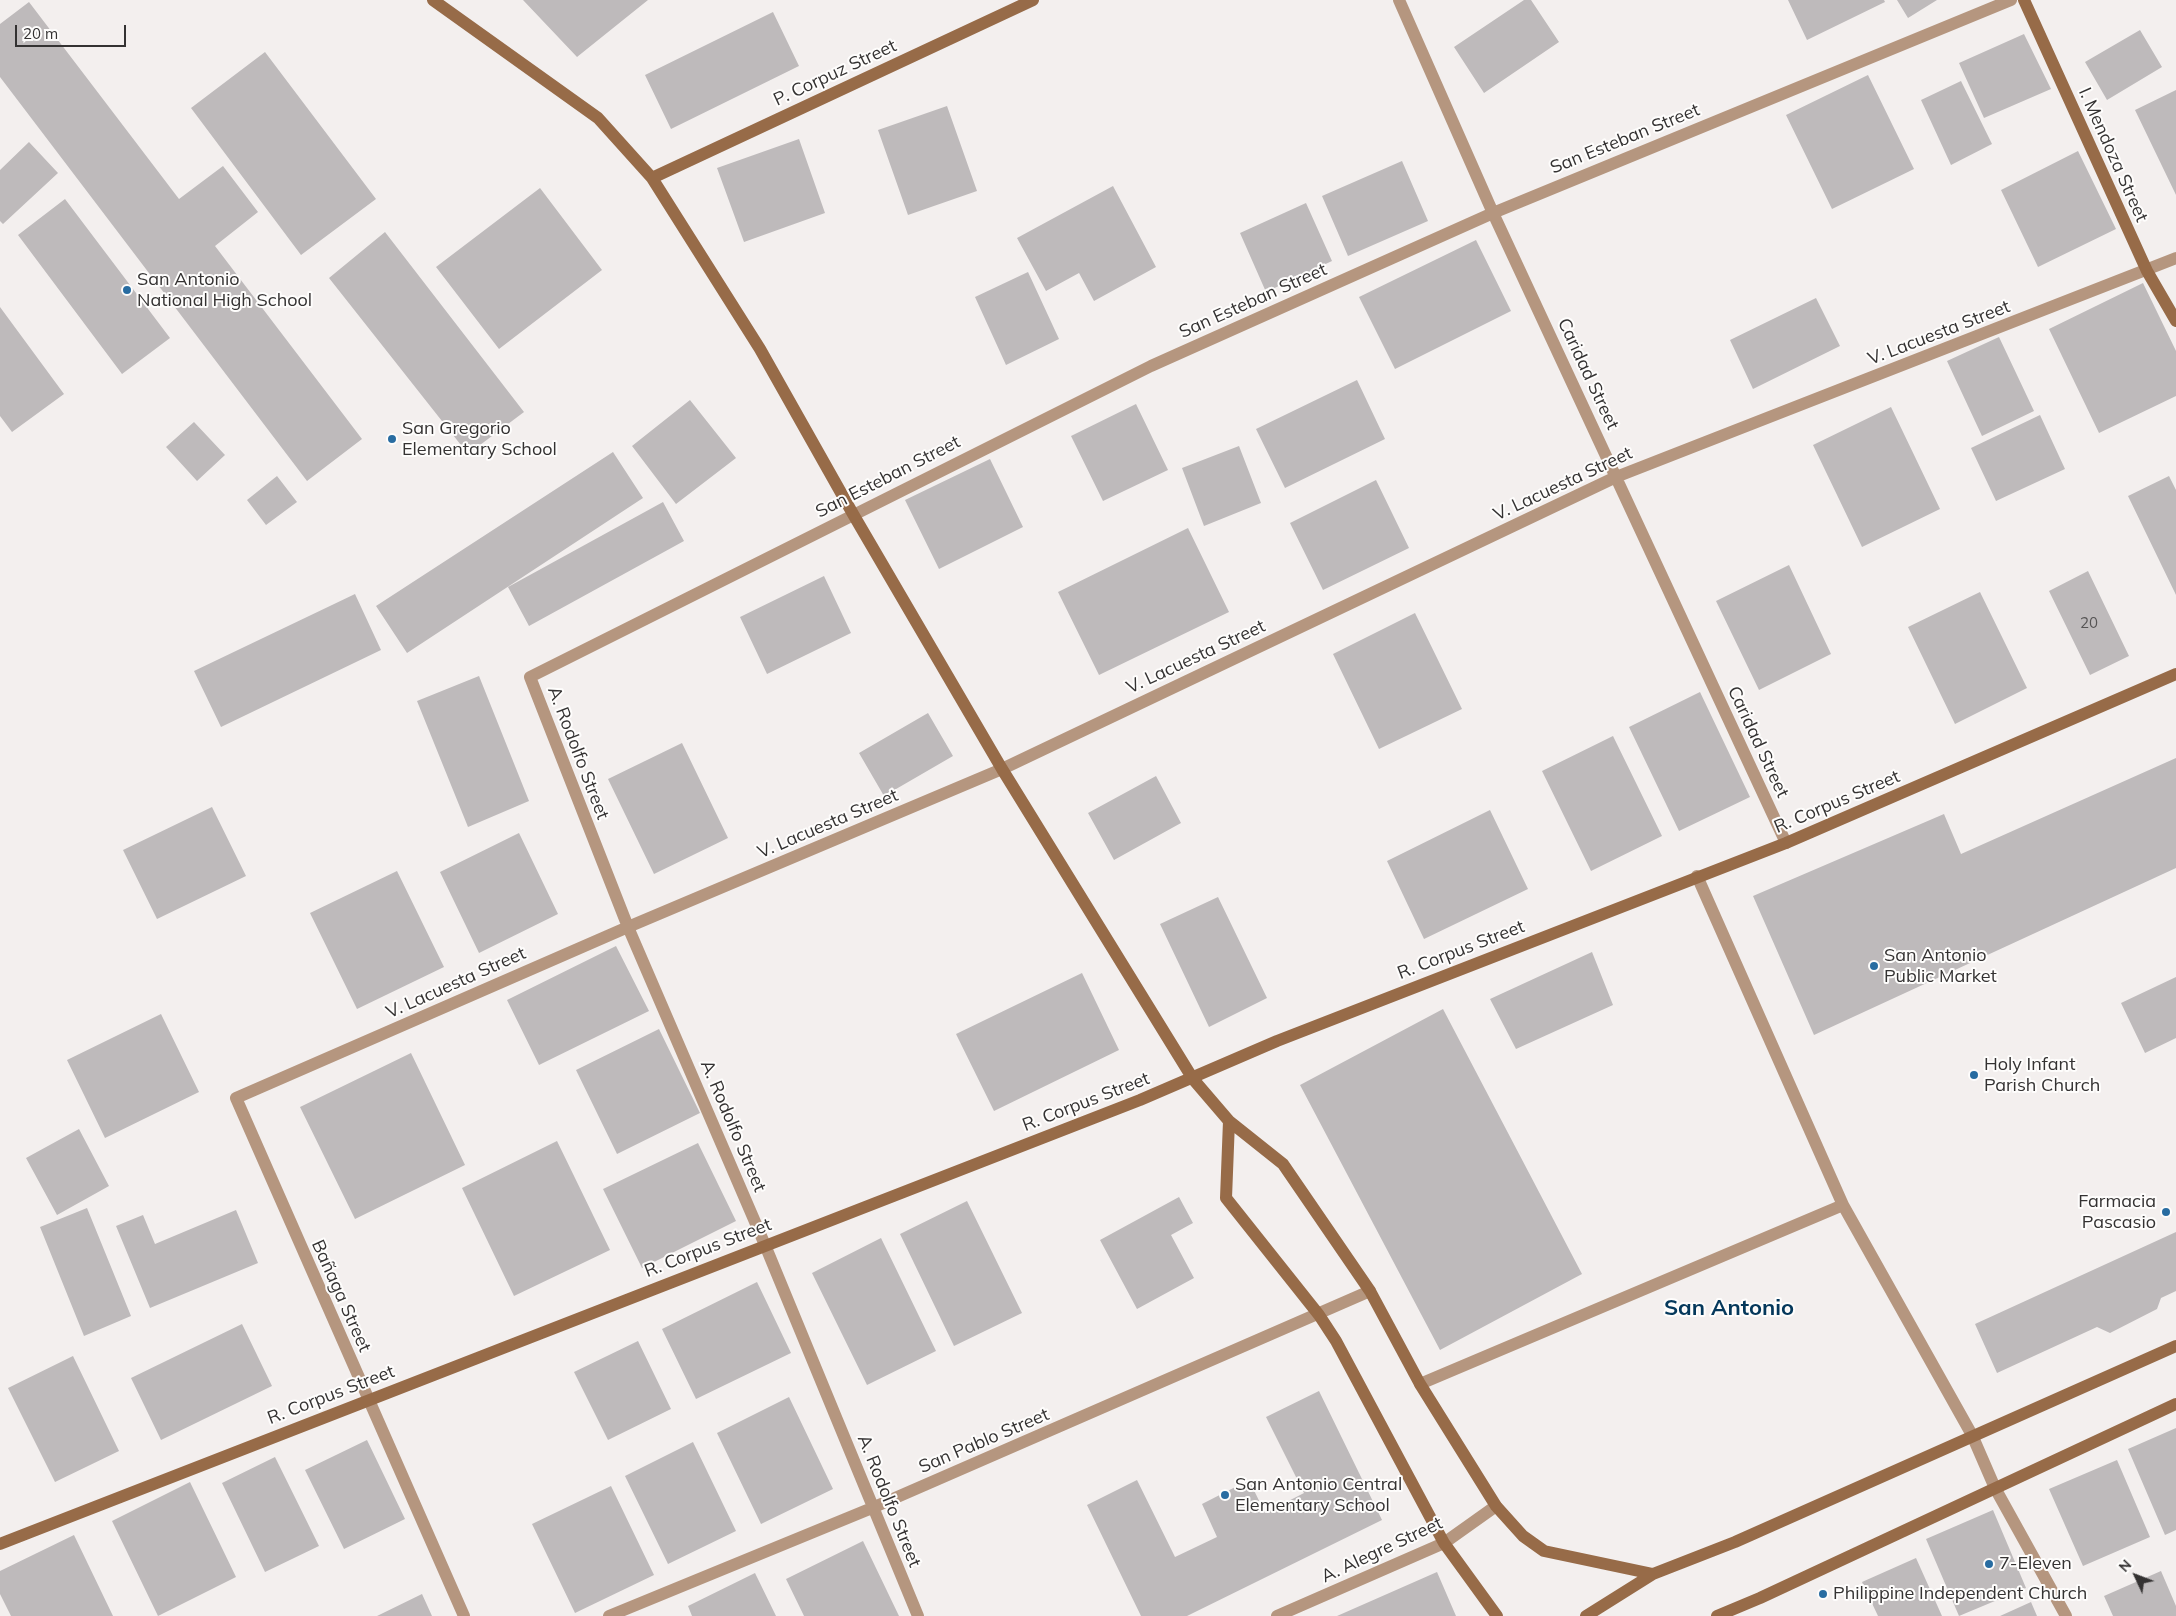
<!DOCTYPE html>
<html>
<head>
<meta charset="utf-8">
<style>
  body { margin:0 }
  #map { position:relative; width:2176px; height:1616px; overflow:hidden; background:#f3efee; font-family:Mulish,sans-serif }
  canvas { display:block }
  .north { position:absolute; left:2111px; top:1551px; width:50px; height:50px; -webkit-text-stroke:4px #fefdfc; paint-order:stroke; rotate:313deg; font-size:14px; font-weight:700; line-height:20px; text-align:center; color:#343232 }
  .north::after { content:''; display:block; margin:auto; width:18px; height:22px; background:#343232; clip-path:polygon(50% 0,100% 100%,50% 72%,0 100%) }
  .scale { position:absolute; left:15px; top:25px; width:111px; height:22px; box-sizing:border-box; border:2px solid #343232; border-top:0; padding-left:6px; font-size:15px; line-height:18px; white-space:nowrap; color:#343232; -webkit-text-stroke:4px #fefdfc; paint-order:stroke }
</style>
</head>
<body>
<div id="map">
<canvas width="2176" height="1616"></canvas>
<div class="north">N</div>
<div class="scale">20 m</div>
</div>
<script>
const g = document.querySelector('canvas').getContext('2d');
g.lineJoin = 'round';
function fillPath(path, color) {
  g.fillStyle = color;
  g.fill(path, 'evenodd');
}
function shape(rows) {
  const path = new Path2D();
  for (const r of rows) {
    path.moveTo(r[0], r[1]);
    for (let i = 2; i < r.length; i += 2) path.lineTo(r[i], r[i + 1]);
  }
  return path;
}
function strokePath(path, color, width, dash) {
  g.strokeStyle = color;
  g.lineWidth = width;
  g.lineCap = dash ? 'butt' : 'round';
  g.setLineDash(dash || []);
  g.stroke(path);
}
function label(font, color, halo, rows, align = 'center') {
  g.font = font + ' Mulish,sans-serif';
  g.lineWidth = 4;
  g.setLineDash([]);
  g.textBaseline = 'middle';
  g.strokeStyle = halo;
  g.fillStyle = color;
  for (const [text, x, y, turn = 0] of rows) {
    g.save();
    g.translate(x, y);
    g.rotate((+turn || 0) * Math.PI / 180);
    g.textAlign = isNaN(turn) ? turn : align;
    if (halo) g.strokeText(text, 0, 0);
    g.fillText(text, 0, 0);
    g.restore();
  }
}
const building = shape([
  [523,0,648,0,577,57],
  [1524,0,1531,0,1559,42,1484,93,1454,47],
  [1788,0,1884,0,1885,2,1807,40],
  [1897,0,1937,0,1908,18],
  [29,2,179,199,223,166,258,212,215,246,362,439,307,481,0,77,0,24],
  [773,12,799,66,671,129,645,75],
  [2140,30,2162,67,2107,100,2085,62],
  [2024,34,2051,89,1984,118,1959,63],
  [265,52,376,199,301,255,191,108],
  [1868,75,1914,169,1832,209,1786,115],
  [1961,81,1992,144,1951,165,1921,100],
  [2176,90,2176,195,2135,110],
  [947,106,977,191,908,215,878,130],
  [799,139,825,213,744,242,717,168],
  [29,142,58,173,3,224,0,221,0,170],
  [2078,151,2116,229,2038,267,2001,190],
  [1402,161,1428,221,1348,256,1322,196],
  [1113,186,1156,267,1094,301,1079,273,1046,291,1017,238],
  [540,188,602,270,499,349,436,267],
  [65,199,170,338,122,374,18,235],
  [1306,203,1332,261,1266,292,1240,233],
  [385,232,524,412,468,454,329,278],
  [1476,240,1511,311,1395,369,1359,297],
  [1028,272,1059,339,1006,365,975,297],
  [2143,283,2176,351,2176,396,2099,433,2049,329],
  [1816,298,1840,346,1753,389,1730,340],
  [0,307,64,394,12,432,0,416],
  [1999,337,2034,411,1982,436,1947,361],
  [1357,380,1385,439,1285,488,1256,429],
  [690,400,736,458,676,504,632,446],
  [1136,404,1168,470,1103,501,1071,436],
  [1891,407,1940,509,1862,547,1813,445],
  [2040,415,2065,469,1996,501,1971,448],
  [194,422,225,455,197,481,166,447],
  [1239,446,1261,503,1204,526,1182,468],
  [613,452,643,498,407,653,376,606],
  [990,459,1023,527,939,569,905,500],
  [277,476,297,502,266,525,247,500],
  [2169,476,2176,490,2176,595,2128,496],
  [1376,480,1409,548,1323,590,1290,523],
  [663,502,684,541,529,626,508,587],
  [1188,528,1229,612,1099,675,1058,592],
  [1789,565,1831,654,1759,690,1716,601],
  [2088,571,2129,656,2090,675,2049,591],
  [824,576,851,633,767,674,740,617],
  [1980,592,2027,688,1955,724,1908,627],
  [355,594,381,650,221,727,194,671],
  [1415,613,1462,709,1379,749,1333,654],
  [479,676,529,801,468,827,417,701],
  [1700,692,1750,797,1679,831,1629,727],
  [928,713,953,756,884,796,859,753],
  [1613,736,1662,836,1591,871,1542,771],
  [682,743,728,838,654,874,608,779],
  [2176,758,2176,868,1814,1035,1753,896,1944,814,1961,854],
  [1156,776,1181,823,1114,860,1088,813],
  [212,807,246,876,157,919,123,850],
  [1490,810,1528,889,1424,939,1387,861],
  [519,833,558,914,479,953,440,872],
  [397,871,444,967,357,1009,310,913],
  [1218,897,1267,998,1209,1027,1160,924],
  [616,946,649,1011,539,1065,507,1000],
  [1592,952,1613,1005,1516,1049,1490,999],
  [1082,973,1119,1050,994,1111,956,1034],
  [2176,977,2176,1038,2145,1053,2121,1003],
  [1443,1009,1582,1274,1440,1350,1300,1085],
  [161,1014,199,1092,105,1138,67,1060],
  [659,1029,700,1113,617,1154,576,1070],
  [411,1053,465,1165,355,1219,300,1107],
  [79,1129,109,1186,57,1215,26,1158],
  [557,1141,610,1250,514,1296,462,1188],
  [698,1143,736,1221,642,1268,603,1189],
  [1179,1197,1193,1223,1171,1235,1194,1278,1137,1309,1100,1240],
  [967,1201,1022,1313,954,1346,900,1234],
  [87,1208,131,1316,84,1336,40,1227],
  [236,1210,258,1263,150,1308,116,1226,143,1215,155,1244],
  [2176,1232,2176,1291,2161,1298,2157,1309,2110,1333,2097,1327,1997,1373,1975,1324],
  [881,1238,936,1351,867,1385,812,1273],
  [757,1282,791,1353,696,1399,662,1329],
  [242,1324,272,1386,161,1440,131,1378],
  [638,1341,671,1409,608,1440,574,1372],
  [73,1356,119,1451,55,1482,8,1388],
  [1319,1391,1382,1520,1187,1616,1141,1616,1087,1505,1137,1480,1175,1557,1217,1537,1202,1504,1249,1480,1265,1513,1304,1493,1266,1417],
  [789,1397,833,1489,761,1524,717,1433],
  [2176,1428,2176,1530,2165,1535,2128,1449],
  [367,1440,405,1519,344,1549,305,1470],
  [693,1442,736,1531,668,1564,625,1476],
  [275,1457,319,1546,265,1572,222,1483],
  [2117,1460,2150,1537,2083,1566,2049,1489],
  [190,1482,236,1577,158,1616,112,1521],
  [611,1486,654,1575,575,1613,532,1524],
  [1993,1510,2026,1588,1959,1616,1926,1539],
  [74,1535,113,1616,11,1616,0,1594,0,1571],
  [863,1541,899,1616,804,1616,786,1579],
  [1916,1558,1942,1616,1878,1616,1862,1582],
  [2161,1571,2176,1606,2176,1616,2113,1616,2104,1596],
  [1437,1572,1456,1616,1337,1616],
  [755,1573,776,1616,692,1616,688,1606],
  [422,1594,432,1616,377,1616],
  [2031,1602,2037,1616,2000,1616]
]);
const lane = shape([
  [1697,876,1843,1205,1972,1435],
  [1420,1384,1843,1205]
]);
const street = shape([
  [1399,0,1493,213,1786,843],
  [1972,1435,1995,1488,2066,1616],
  [464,1616,236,1098,628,927,1002,769,1616,477,2176,258],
  [609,1616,872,1508,1370,1291],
  [918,1616,765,1245,628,927,530,677,1151,366,1493,213,2011,0],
  [1277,1616,1444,1543,1496,1506]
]);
const secondary = shape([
  [433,0,598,118,652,178,760,349,853,514,1002,769,1193,1079,1229,1121,1283,1164,1370,1291,1420,1384,1496,1506,1523,1536,1544,1551,1653,1574,1735,1542,2176,1346],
  [2024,0,2147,271,2176,321],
  [652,178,1033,0],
  [1229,1121,1226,1198,1319,1315,1336,1341,1444,1543,1497,1616],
  [0,1544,1140,1100,1277,1041,1786,843,2176,674],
  [1586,1616,1653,1574],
  [1717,1616,1760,1598,2176,1404]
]);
const markers = [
  [127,290,5,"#286ca1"],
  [392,439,5,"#286ca1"],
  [1874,966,5,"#286ca1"],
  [1974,1075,5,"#286ca1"],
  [2166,1212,5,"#286ca1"],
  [1225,1495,5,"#286ca1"],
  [1989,1564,5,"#286ca1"],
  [1823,1594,5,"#286ca1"]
];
const numberNames = [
  ["20",2089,623]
];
const streetNames = [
  ["P. Corpuz Street",835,73,-25],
  ["San Esteban Street",1625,139,-22],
  ["I. Mendoza Street",2113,155,66],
  ["San Esteban Street",1253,301,-24],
  ["V. Lacuesta Street",1939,333,-21],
  ["Caridad Street",1588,374,65],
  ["San Esteban Street",888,477,-27],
  ["V. Lacuesta Street",1563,484,-25],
  ["V. Lacuesta Street",1196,657,-25],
  ["Caridad Street",1758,742,65],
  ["A. Rodolfo Street",578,753,69],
  ["R. Corpus Street",1837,802,-23],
  ["V. Lacuesta Street",828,824,-23],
  ["R. Corpus Street",1461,950,-21],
  ["V. Lacuesta Street",456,983,-24],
  ["R. Corpus Street",1086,1102,-21],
  ["A. Rodolfo Street",733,1126,67],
  ["R. Corpus Street",708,1248,-21],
  ["Bañaga Street",341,1296,66],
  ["R. Corpus Street",331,1395,-21],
  ["San Pablo Street",984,1441,-23],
  ["A. Rodolfo Street",889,1501,68],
  ["A. Alegre Street",1382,1550,-25]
];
const poiNames = [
  ["San Antonio",137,280],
  ["National High School",137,301],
  ["San Gregorio",402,429],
  ["Elementary School",402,450],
  ["San Antonio",1884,956],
  ["Public Market",1884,977],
  ["Holy Infant",1984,1065],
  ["Parish Church",1984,1086],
  ["Farmacia",2156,1202,"right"],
  ["Pascasio",2156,1223,"right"],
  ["San Antonio Central",1235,1485],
  ["Elementary School",1235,1506],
  ["7-Eleven",1999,1564],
  ["Philippine Independent Church",1833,1594]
];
const districtNames = [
  ["San Antonio",1729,1308]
];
fillPath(building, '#bebabb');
strokePath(lane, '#b5967f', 12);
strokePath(street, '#b5967f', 12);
strokePath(secondary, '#976b48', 12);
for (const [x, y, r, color] of markers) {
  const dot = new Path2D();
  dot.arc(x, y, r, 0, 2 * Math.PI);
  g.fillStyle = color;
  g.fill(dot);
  strokePath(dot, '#fefdfc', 2);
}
label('15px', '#565454', null, numberNames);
label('18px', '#343232', '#fefdfc', streetNames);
label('18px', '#343232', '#fefdfc', poiNames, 'left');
label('bold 22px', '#05385b', '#fefdfc', districtNames);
</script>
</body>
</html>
